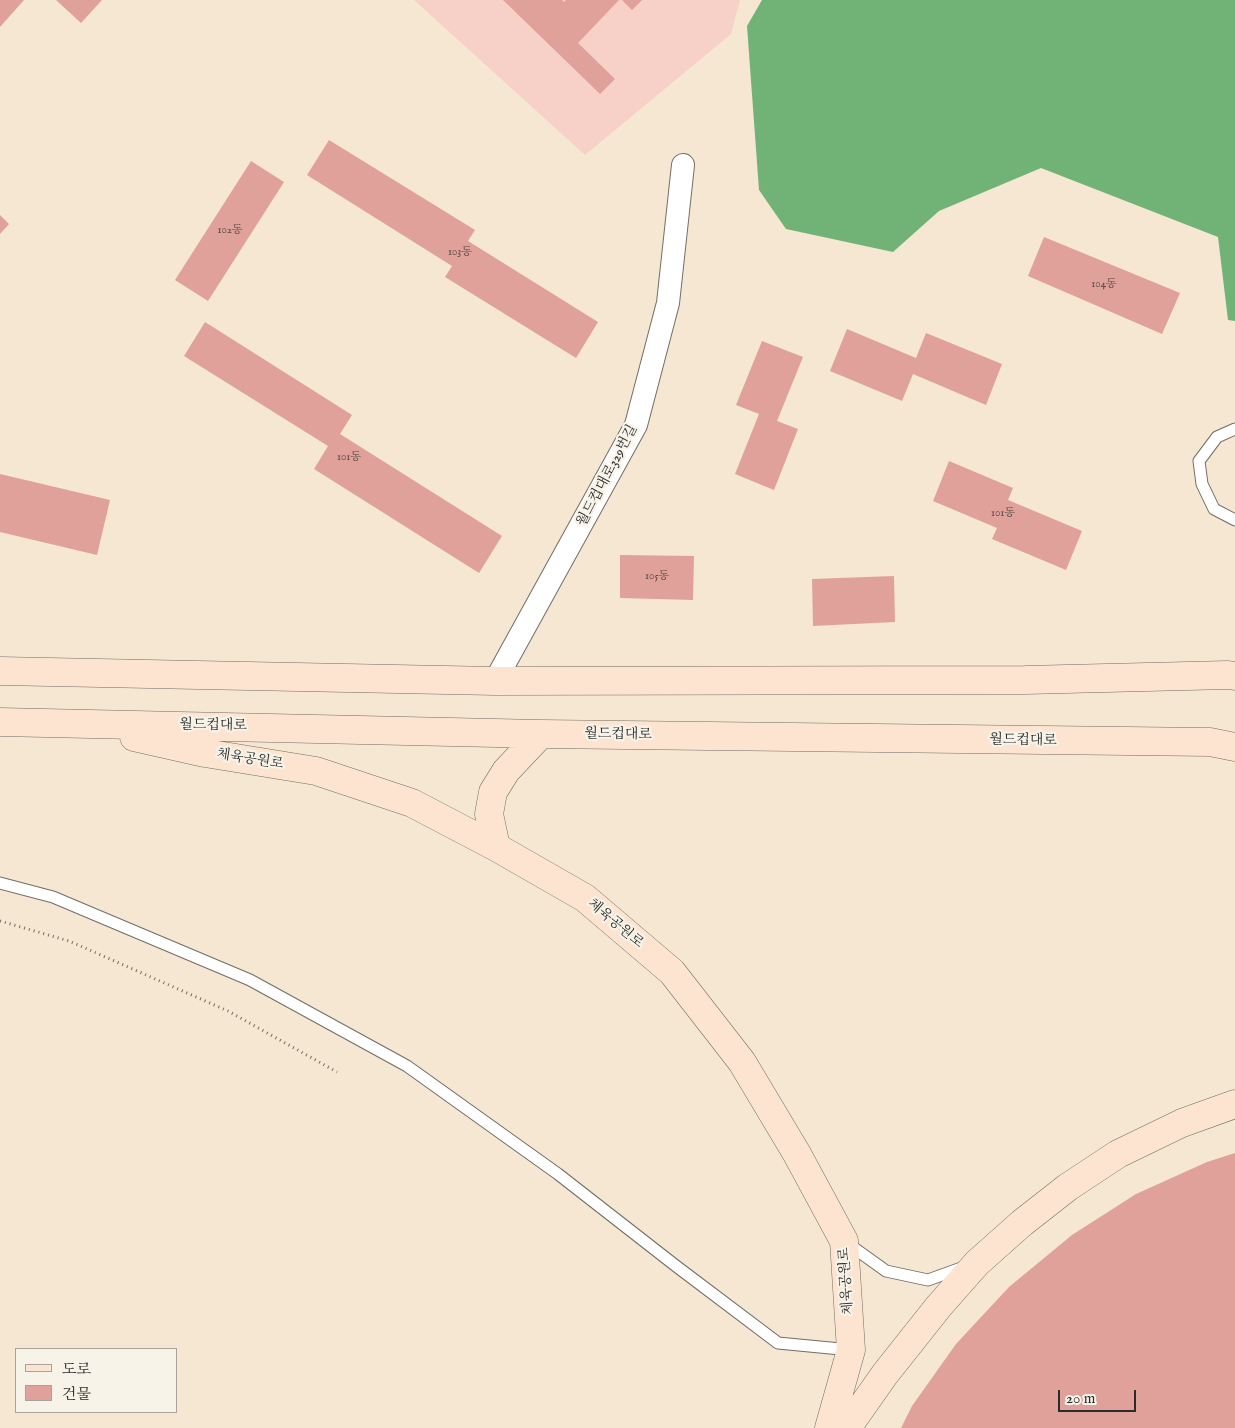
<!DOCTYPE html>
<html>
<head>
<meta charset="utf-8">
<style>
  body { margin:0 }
  #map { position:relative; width:1235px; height:1428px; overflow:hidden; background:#f5e7d2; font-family:"IM FELL English","Noto Serif KR",serif }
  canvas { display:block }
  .legend { position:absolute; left:15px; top:1348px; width:162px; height:65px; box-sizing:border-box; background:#f7f3e8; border:1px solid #a5a39c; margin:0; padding:6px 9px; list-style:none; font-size:15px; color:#2b2b2b }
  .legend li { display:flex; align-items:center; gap:10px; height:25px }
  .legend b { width:25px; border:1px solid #a5a39c }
  .scale { position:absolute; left:1058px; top:1390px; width:78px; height:22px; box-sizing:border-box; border:2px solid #2b2b2b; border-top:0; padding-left:6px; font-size:15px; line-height:18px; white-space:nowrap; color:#2b2b2b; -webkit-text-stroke:4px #f7f3e8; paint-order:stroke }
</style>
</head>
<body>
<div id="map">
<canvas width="1235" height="1428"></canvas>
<ul class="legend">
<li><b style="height:6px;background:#fde4d0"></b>도로</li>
<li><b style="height:14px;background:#e0a19a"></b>건물</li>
</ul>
<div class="scale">20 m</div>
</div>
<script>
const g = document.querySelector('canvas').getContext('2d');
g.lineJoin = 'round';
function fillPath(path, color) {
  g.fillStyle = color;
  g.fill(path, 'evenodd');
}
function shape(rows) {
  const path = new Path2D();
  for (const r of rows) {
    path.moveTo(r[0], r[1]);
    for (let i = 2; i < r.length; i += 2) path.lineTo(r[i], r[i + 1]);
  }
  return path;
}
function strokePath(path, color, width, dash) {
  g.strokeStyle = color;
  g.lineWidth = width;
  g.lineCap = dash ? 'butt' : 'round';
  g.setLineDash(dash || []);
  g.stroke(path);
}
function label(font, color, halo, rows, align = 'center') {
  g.font = font + ' "IM FELL English","Noto Serif KR",serif';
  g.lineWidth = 4.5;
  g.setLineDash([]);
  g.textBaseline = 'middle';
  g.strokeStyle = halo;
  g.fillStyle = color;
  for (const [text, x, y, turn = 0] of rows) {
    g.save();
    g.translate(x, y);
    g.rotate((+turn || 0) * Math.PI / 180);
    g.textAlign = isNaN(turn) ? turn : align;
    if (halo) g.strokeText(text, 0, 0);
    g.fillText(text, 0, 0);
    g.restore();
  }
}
const built = shape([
  [414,0,740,0,731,34,585,155]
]);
const forest = shape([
  [762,0,1235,0,1235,321,1228,320,1218,237,1041,168,939,211,893,252,786,229,759,190,747,26]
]);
const building = shape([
  [0,0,24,0,0,27],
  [56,0,102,0,81,23],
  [503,0,562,0,564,2,566,0,619,0,578,43,615,79,600,94],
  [622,0,642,0,632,10],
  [329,140,475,230,468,241,598,322,576,358,445,277,452,266,307,175],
  [251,161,284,182,208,301,175,280],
  [0,215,9,224,0,234],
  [1044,237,1180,293,1162,334,1028,276],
  [205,322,352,415,340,434,502,536,479,573,314,469,328,446,184,356],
  [847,329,916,358,926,333,1002,364,986,405,913,374,902,401,830,371],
  [762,341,803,357,777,421,798,429,774,490,735,474,759,414,736,405],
  [949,461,1013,488,1008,500,1082,531,1066,570,992,539,997,528,933,501],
  [0,474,110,500,97,555,0,532],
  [620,555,694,556,693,600,620,598],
  [894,576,895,622,813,626,812,579],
  [1235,1153,1235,1428,901,1428,912,1406,956,1344,1009,1287,1072,1235,1136,1194,1207,1162]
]);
const path = shape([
  [0,921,69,941,228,1011,337,1072]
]);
const lane = shape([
  [1235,429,1217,437,1199,461,1202,484,1214,509,1235,520],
  [0,883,53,897,250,980,407,1066,558,1174,676,1266,778,1343,851,1350],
  [847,1243,886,1271,928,1280,964,1267]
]);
const street = shape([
  [495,681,636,425,668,303,683,165]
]);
const secondary = shape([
  [0,671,495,681,1025,680,1228,675,1235,676],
  [0,722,541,734,1210,742,1235,747],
  [134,737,205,753,316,771,412,803,496,847,585,898,672,972,742,1062,797,1154,844,1241,851,1350,829,1428],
  [496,847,489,814,493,792,506,771,541,734],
  [847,1428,885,1374,939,1306,977,1263,1022,1223,1068,1187,1118,1154,1182,1123,1235,1104]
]);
const numberNames = [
  ["102동",230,231],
  ["103동",460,253],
  ["104동",1104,285],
  ["101동",349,458],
  ["101동",1003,514],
  ["105동",657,577]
];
const streetNames = [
  ["월드컵대로329번길",608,476,-62],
  ["월드컵대로",213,726,1],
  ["월드컵대로",618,735,1],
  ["월드컵대로",1023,741,1],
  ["체육공원로",250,760,9],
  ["체육공원로",615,924,40],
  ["체육공원로",847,1281,-94]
];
fillPath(built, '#f7d1c8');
fillPath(forest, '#71b376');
fillPath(building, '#e0a19a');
strokePath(lane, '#726d65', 13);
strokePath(street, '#726d65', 24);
strokePath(secondary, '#726d65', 29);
strokePath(path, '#726d65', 3, [1, 4]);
strokePath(lane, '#fff', 11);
strokePath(street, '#fff', 22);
strokePath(secondary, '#fde4d0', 28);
label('11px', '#584847', null, numberNames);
label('14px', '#2b2b2b', '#f7f3e8', streetNames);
</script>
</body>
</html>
